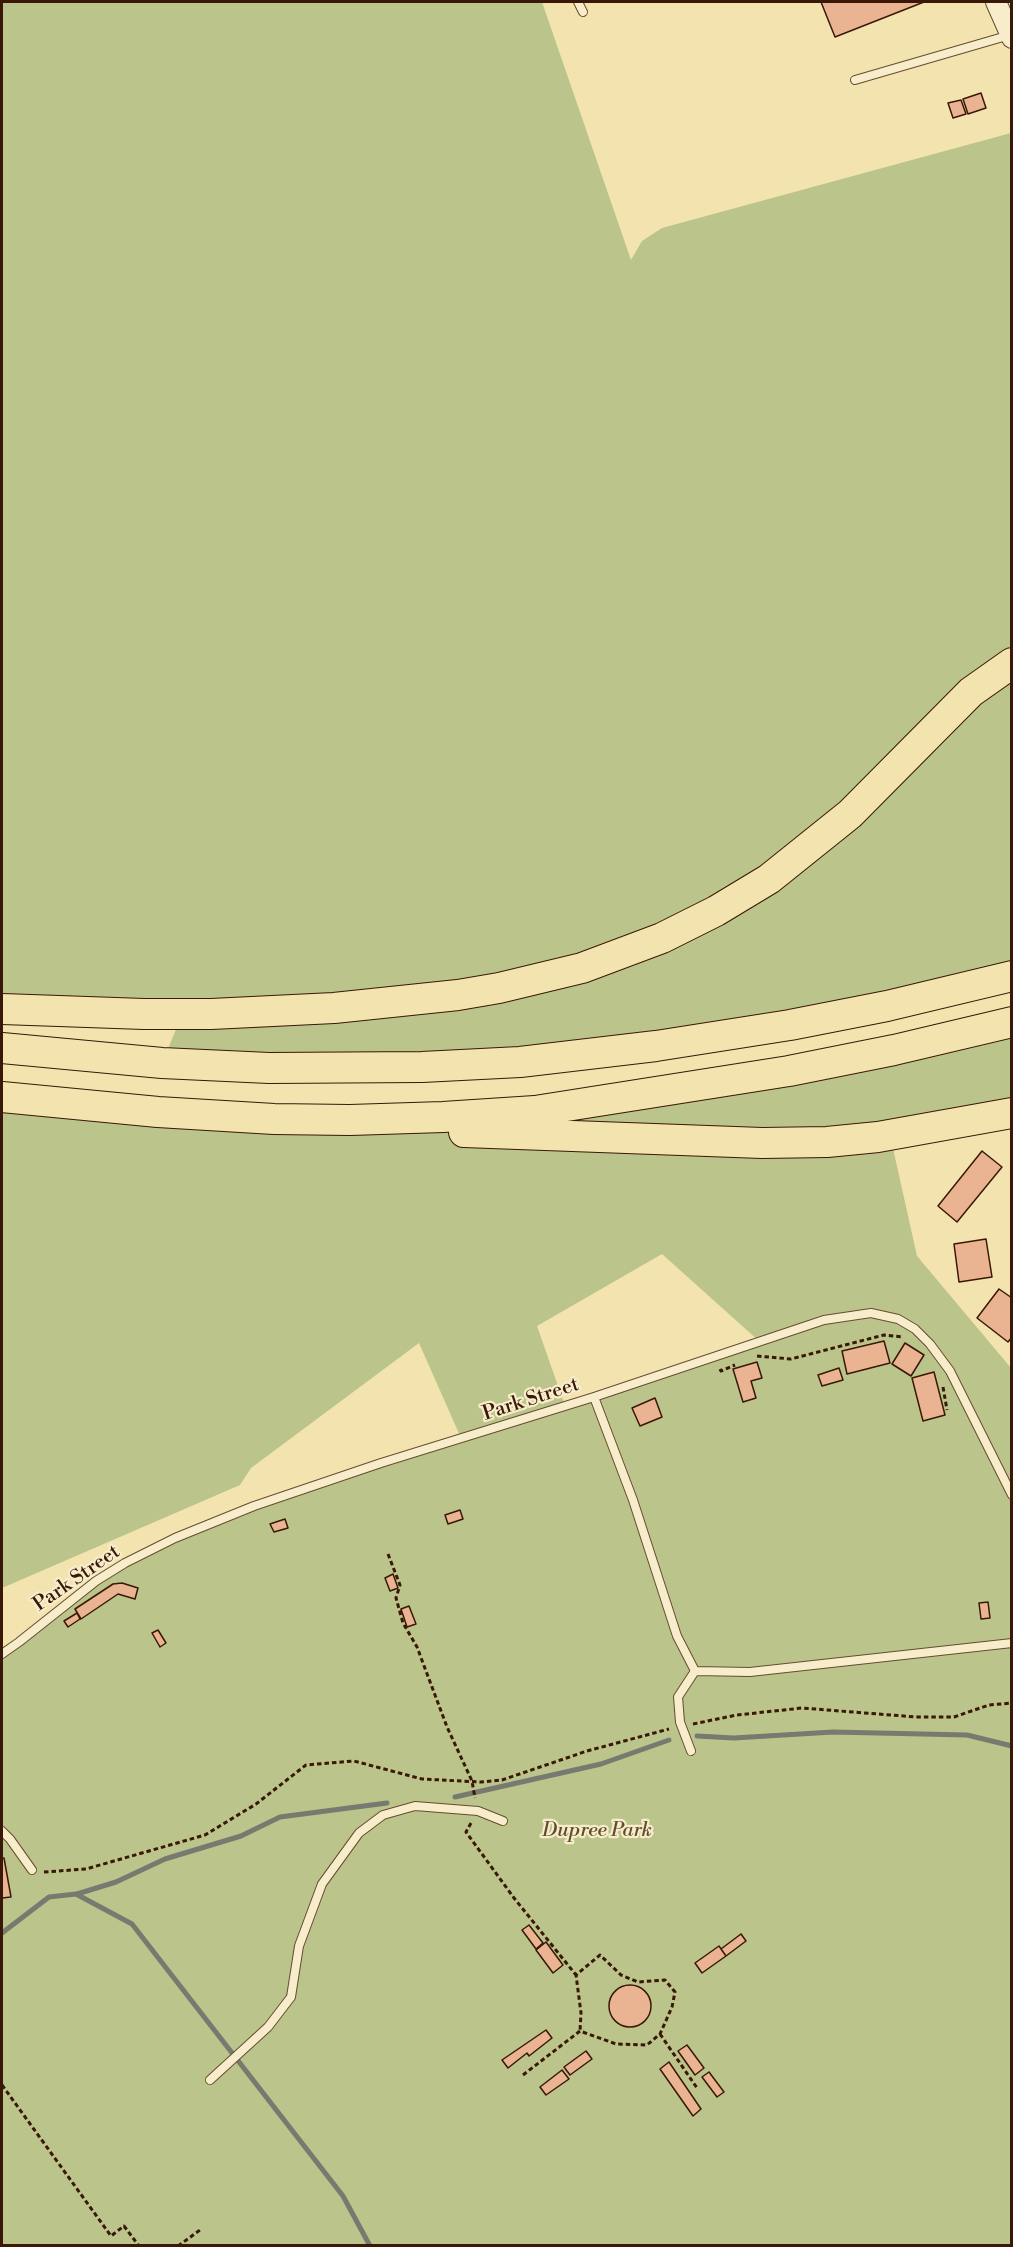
<!DOCTYPE html>
<html>
<head>
<meta charset="utf-8">
<style>
  body { margin:0 }
  #map { position:relative; width:1013px; height:2247px; overflow:hidden; background:#f2e3af; font-family:"Libre Bodoni",serif }
  canvas { display:block }
  .frame { position:absolute; inset:0; border:3px solid #391807; pointer-events:none }
</style>
</head>
<body>
<div id="map">
<canvas width="1013" height="2247"></canvas>
<div class="frame"></div>
</div>
<script>
const g = document.querySelector('canvas').getContext('2d');
g.lineJoin = 'round';
function fillPath(path, color) {
  g.fillStyle = color;
  g.fill(path, 'evenodd');
}
function shape(rows) {
  const path = new Path2D();
  for (const r of rows) {
    if (r.length === 3) {
      path.moveTo(r[0] + r[2], r[1]);
      path.arc(r[0], r[1], r[2], 0, 2 * Math.PI);
      continue;
    }
    path.moveTo(r[0], r[1]);
    for (let i = 2; i < r.length; i += 2) path.lineTo(r[i], r[i + 1]);
  }
  return path;
}
function strokePath(path, color, width, dash) {
  g.strokeStyle = color;
  g.lineWidth = width;
  g.lineCap = dash ? 'butt' : 'round';
  g.setLineDash(dash || []);
  g.stroke(path);
}
function label(font, color, halo, rows, align = 'center') {
  g.font = font + ' "Libre Bodoni",serif';
  g.lineWidth = 4.5;
  g.setLineDash([]);
  g.textBaseline = 'middle';
  g.strokeStyle = halo;
  g.fillStyle = color;
  for (const [text, x, y, turn = 0] of rows) {
    g.save();
    g.translate(x, y);
    g.rotate((+turn || 0) * Math.PI / 180);
    g.textAlign = isNaN(turn) ? turn : align;
    if (halo) g.strokeText(text, 0, 0);
    g.fillText(text, 0, 0);
    g.restore();
  }
}
const green = shape([
  [2,2,542,2,631,260,642,241,662,228,1011,133,1011,976,656,1046,162,1063,182,1015,2,999],
  [1011,1022,1011,1113,890,1135,917,1256,1011,1368,1011,2245,2,2245,2,1654,125,1563,254,1506,461,1438,419,1343,251,1468,240,1485,2,1588,2,1097,535,1111],
  [662,1254,759,1341,565,1406,537,1326]
]);
const stream = shape([
  [697,1736,734,1738,833,1732,967,1735,1012,1746],
  [455,1797,601,1764,669,1740],
  [77,1894,116,1882,165,1859,241,1836,280,1817,387,1803],
  [2,1933,49,1897,76,1894,132,1924,343,2196,370,2246]
]);
const building = shape([
  [821,2,924,2,835,37,821,2],
  [981,93,986,108,968,114,963,99,981,93],
  [961,100,966,114,953,118,948,103,961,100],
  [982,1151,1002,1167,957,1222,938,1206,982,1151],
  [986,1239,992,1277,959,1282,954,1244,986,1239],
  [999,1289,1012,1298,1012,1337,1008,1342,977,1318,999,1289],
  [884,1341,890,1363,847,1374,842,1351,884,1341],
  [905,1343,924,1355,911,1376,892,1364,905,1343],
  [757,1362,762,1378,751,1381,756,1398,743,1402,733,1369,757,1362],
  [839,1368,843,1380,822,1386,818,1375,839,1368],
  [934,1372,945,1415,923,1421,912,1378,934,1372],
  [655,1398,662,1417,640,1426,632,1408,655,1398],
  [460,1510,463,1519,448,1524,445,1515,460,1510],
  [285,1519,288,1528,274,1532,270,1524,285,1519],
  [393,1574,398,1588,390,1591,385,1578,393,1574],
  [122,1583,138,1588,135,1599,118,1594,81,1619,75,1609,113,1584,122,1583],
  [988,1602,990,1618,981,1619,979,1603,988,1602],
  [409,1606,416,1624,407,1627,401,1609,409,1606],
  [77,1613,80,1619,68,1627,64,1621,77,1613],
  [158,1630,166,1643,160,1647,152,1633,158,1630],
  [2,1858,4,1858,11,1897,2,1898,2,1858],
  [529,1925,543,1943,536,1949,522,1930,529,1925],
  [741,1934,746,1941,726,1956,721,1949,741,1934],
  [546,1942,563,1965,553,1973,536,1950,546,1942],
  [719,1946,726,1956,702,1973,695,1963,719,1946],
  [630,2006,21],
  [546,2030,552,2038,529,2056,527,2053,508,2068,502,2060,546,2030],
  [687,2045,704,2068,695,2075,678,2051,687,2045],
  [586,2051,592,2059,570,2075,564,2067,586,2051],
  [669,2062,701,2109,693,2116,660,2069,669,2062],
  [562,2070,569,2079,546,2095,540,2087,562,2070],
  [709,2072,724,2092,717,2097,702,2077,709,2072]
]);
const path = shape([
  [757,1356,791,1359,884,1335,903,1337],
  [720,1369,721,1371,735,1365],
  [943,1387,947,1410],
  [388,1554,400,1585,396,1598,403,1623,417,1647,447,1727,472,1781,475,1798],
  [693,1724,737,1715,802,1708,916,1717,954,1717,989,1705,1012,1703],
  [471,1823,466,1832,514,1898,576,1975],
  [44,1872,86,1869,205,1835,256,1804,306,1765,354,1761,422,1779,481,1782,502,1780,587,1751,669,1729],
  [660,2034,697,2088],
  [523,2075,580,2031,616,2044,647,2045,660,2034,672,2007,675,1992,665,1980,638,1982,621,1975,600,1955,576,1975,581,2013,580,2031],
  [2,2085,111,2236,124,2226,139,2246],
  [164,2246,166,2246],
  [178,2246,200,2230]
]);
const service = shape([
  [578,2,583,12],
  [855,80,1010,35],
  [594,1397,633,1500,677,1636,695,1671,750,1672,1012,1643],
  [2,1654,19,1642,96,1581,125,1563,175,1538,254,1506,381,1463,594,1397,824,1320,871,1313,898,1319,915,1329,930,1344,950,1371,1012,1495],
  [691,1751,680,1722,678,1697,695,1671],
  [2,1831,10,1839,32,1870],
  [210,2080,268,2027,291,1997,299,1946,322,1884,359,1833,383,1815,415,1806,478,1811,503,1821]
]);
const tertiary = shape([
  [996,2,1012,38]
]);
const motorway = shape([
  [2,1009,144,1014,211,1014,334,1008,458,995,499,988,582,968,662,938,716,911,769,879,850,814,971,692,1012,663],
  [2,1048,162,1063,269,1068,422,1067,520,1062,656,1046,790,1025,887,1006,1012,976],
  [2,1097,158,1112,274,1119,350,1120,443,1117,535,1111,789,1071,894,1050,1012,1022],
  [464,1132,762,1143,827,1142,878,1137,1012,1113]
]);
const streetNames = [
  ["Park Street",531,1400,-18],
  ["Park Street",77,1579,-35]
];
const parkNames = [
  ["Dupree Park",597,1831]
];
fillPath(green, '#bbc48a');
strokePath(stream, '#767a6f', 5);
fillPath(building, '#eab492');
strokePath(building, '#391807', 1.5);
strokePath(service, '#674b31', 10);
strokePath(tertiary, '#674b31', 22);
strokePath(motorway, '#391807', 32);
strokePath(path, '#391807', 3, [4.5, 3]);
strokePath(service, '#f7edcb', 8);
strokePath(tertiary, '#f7edcb', 20);
strokePath(motorway, '#f2e3af', 30);
label('20px', '#391807', '#f7edcb', streetNames);
label('italic 20px', '#604c2e', '#f7edcb', parkNames);
</script>
</body>
</html>
